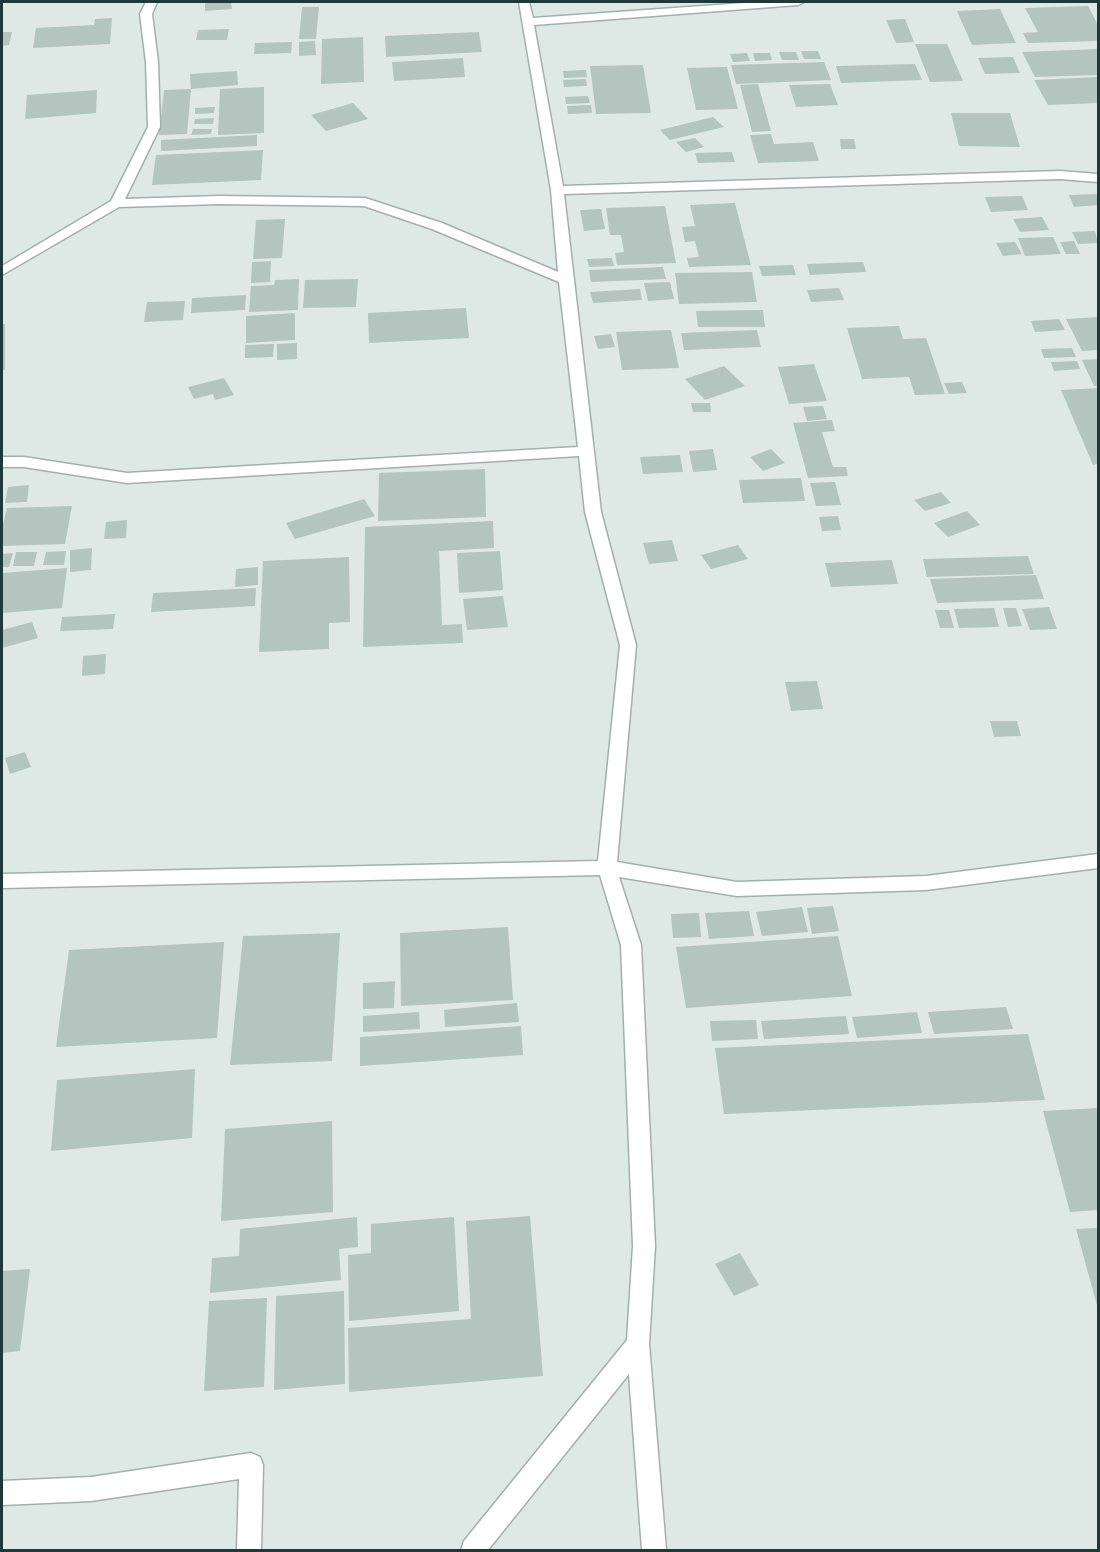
<!DOCTYPE html>
<html>
<head>
<meta charset="utf-8">
<style>
  body { margin:0 }
  #map { position:relative; width:1100px; height:1552px; overflow:hidden; background:#dee9e6; font-family:"Noto Sans",sans-serif }
  canvas { display:block }
  .frame { position:absolute; inset:0; border:3px solid #203836; pointer-events:none }
</style>
</head>
<body>
<div id="map">
<canvas width="1100" height="1552"></canvas>
<div class="frame"></div>
</div>
<script>
const g = document.querySelector('canvas').getContext('2d');
g.lineJoin = 'round';
function fillPath(path, color) {
  g.fillStyle = color;
  g.fill(path, 'evenodd');
}
function shape(rows) {
  const path = new Path2D();
  for (const r of rows) {
    path.moveTo(r[0], r[1]);
    for (let i = 2; i < r.length; i += 2) path.lineTo(r[i], r[i + 1]);
  }
  return path;
}
function strokePath(path, color, width, dash) {
  g.strokeStyle = color;
  g.lineWidth = width;
  g.lineCap = dash ? 'butt' : 'round';
  g.setLineDash(dash || []);
  g.stroke(path);
}
const building = shape([
  [205,2,231,2,232,9,205,11],
  [1088,6,1098,25,1098,41,1028,43,1023,33,1038,32,1025,8],
  [302,7,319,7,316,39,299,39],
  [1000,9,1016,43,972,45,957,11],
  [112,18,110,44,33,48,36,28,94,25,95,19],
  [905,19,914,42,896,43,886,20],
  [229,29,227,40,196,40,198,30],
  [2,32,12,32,9,45,2,46],
  [479,32,482,52,386,57,385,36],
  [363,37,364,82,321,84,322,39],
  [315,41,316,55,299,56,299,42],
  [292,42,291,53,254,54,255,43],
  [915,44,947,44,963,81,930,82],
  [1098,49,1098,75,1035,77,1022,52],
  [801,51,818,51,821,59,804,59],
  [779,52,796,52,799,60,782,60],
  [747,53,750,61,733,62,730,54],
  [753,53,770,53,772,60,755,61],
  [1013,57,1020,73,985,74,978,58],
  [463,58,465,77,394,81,392,62],
  [824,62,831,80,736,84,731,65],
  [915,64,922,80,841,83,836,66],
  [643,65,651,113,596,114,590,66],
  [727,67,738,109,696,110,687,68],
  [586,70,587,77,564,78,563,71],
  [237,71,238,85,191,89,190,74],
  [1098,77,1098,103,1048,105,1034,80],
  [586,79,587,86,564,87,563,80],
  [758,84,771,131,752,132,740,85],
  [830,84,838,105,796,107,789,85],
  [264,87,264,133,218,135,220,89],
  [191,89,187,134,159,135,164,90],
  [97,90,96,113,25,119,27,95],
  [588,96,590,103,566,104,565,97],
  [353,103,368,119,326,131,311,115],
  [591,105,592,113,568,114,567,106],
  [215,107,214,113,195,114,195,108],
  [951,113,1010,113,1020,147,959,146],
  [713,117,724,127,670,140,660,130],
  [214,118,213,124,194,124,195,119],
  [193,129,212,129,211,134,191,135],
  [771,134,774,144,813,142,819,161,758,163,750,135],
  [257,135,257,146,161,151,161,140],
  [695,138,704,147,686,152,676,142],
  [840,139,854,139,856,149,841,149],
  [263,150,261,180,152,185,156,155],
  [732,152,735,162,698,163,695,153],
  [1098,194,1098,205,1074,207,1069,195],
  [1022,196,1028,210,991,212,985,197],
  [735,203,751,265,689,267,687,258,699,257,695,241,685,242,682,227,695,226,690,205],
  [665,206,676,263,617,265,615,253,624,252,621,235,610,235,606,208],
  [601,209,605,229,584,231,580,210],
  [1042,217,1049,230,1020,232,1013,219],
  [285,219,282,258,253,259,256,220],
  [1095,231,1098,243,1078,244,1072,232],
  [1053,237,1061,254,1025,256,1018,238],
  [1074,241,1080,254,1066,254,1060,242],
  [1015,242,1022,254,1003,256,996,243],
  [612,258,614,266,589,267,587,259],
  [271,261,270,282,251,283,252,262],
  [863,262,866,272,810,275,807,264],
  [793,265,796,275,762,276,759,266],
  [663,267,666,279,591,282,589,270],
  [752,272,757,302,679,304,675,273],
  [299,279,298,310,249,312,251,286,274,285,275,280],
  [358,279,356,307,303,308,305,280],
  [670,282,674,299,648,301,644,283],
  [839,288,844,300,811,302,807,290],
  [640,289,642,300,593,303,590,292],
  [246,295,245,310,191,313,192,298],
  [185,301,183,320,144,322,147,302],
  [466,308,469,338,369,343,368,313],
  [763,310,765,327,698,327,696,311],
  [295,313,295,340,246,343,246,316],
  [1098,317,1098,350,1082,351,1066,319],
  [1059,319,1065,330,1035,332,1031,321],
  [2,324,5,324,5,370,2,370],
  [899,326,903,339,926,338,945,394,915,395,909,377,862,379,847,328],
  [671,330,679,368,622,370,616,332],
  [757,330,761,347,684,350,681,333],
  [611,334,615,347,598,349,594,336],
  [297,343,297,359,277,360,277,344],
  [274,344,273,357,245,358,245,345],
  [1072,348,1076,357,1044,358,1041,349],
  [1098,359,1098,386,1094,386,1082,360],
  [1077,361,1080,369,1054,371,1051,362],
  [814,364,827,401,789,404,778,367],
  [724,366,745,386,705,400,685,379],
  [224,378,234,395,215,400,213,394,194,399,188,387],
  [962,382,967,393,949,394,944,383],
  [1098,388,1098,464,1093,465,1061,390],
  [691,403,710,403,711,412,693,412],
  [823,406,827,419,807,421,803,407],
  [832,420,835,431,822,432,833,467,846,467,848,476,808,478,793,423],
  [713,449,717,470,693,472,689,451],
  [771,449,785,463,763,471,750,457],
  [680,455,683,472,643,474,640,457],
  [485,469,486,517,378,521,379,473],
  [801,478,805,501,743,503,739,480],
  [835,482,841,505,816,506,810,483],
  [29,485,27,502,5,503,8,487],
  [941,492,951,503,925,511,914,500],
  [364,499,375,516,295,539,286,523],
  [72,506,65,544,2,546,2,528,7,508],
  [967,511,980,525,948,537,934,523],
  [838,516,841,530,822,531,819,517],
  [127,520,126,538,104,539,106,522],
  [493,521,494,548,439,551,442,625,462,624,463,643,363,647,365,527],
  [672,540,678,561,649,564,643,543],
  [738,545,748,559,711,569,701,555],
  [92,548,91,570,70,572,70,550],
  [66,551,64,565,43,565,46,552],
  [500,551,503,590,459,593,457,553],
  [16,552,37,552,34,566,13,566],
  [13,553,9,567,2,567,2,554],
  [1028,556,1034,574,927,577,923,559],
  [349,557,350,622,329,623,329,649,259,652,263,561],
  [892,560,898,584,831,587,825,563],
  [258,567,258,585,235,587,236,569],
  [67,568,62,608,2,613,2,573],
  [1036,575,1044,599,937,603,930,579],
  [256,588,255,606,151,612,153,593],
  [503,596,508,627,467,630,463,599],
  [1049,607,1057,629,1030,630,1022,609],
  [994,608,999,627,959,628,954,609],
  [1003,608,1016,608,1022,626,1008,627],
  [935,610,949,610,954,628,940,628],
  [115,614,113,629,60,631,62,617],
  [32,622,38,638,2,648,2,630],
  [106,654,105,674,82,676,83,656],
  [817,681,823,709,791,711,785,682],
  [990,721,1017,721,1021,736,994,737],
  [25,752,31,767,10,774,5,758],
  [833,906,839,931,812,934,807,908],
  [802,907,808,932,762,936,756,912],
  [749,911,754,936,709,939,705,913],
  [699,913,701,937,673,938,671,914],
  [508,927,513,1000,401,1006,400,933],
  [340,933,332,1061,230,1065,243,936],
  [838,936,852,996,686,1008,676,947],
  [224,942,217,1038,56,1047,69,950],
  [395,981,394,1008,363,1009,363,983],
  [517,1003,519,1022,445,1027,444,1010],
  [1006,1007,1013,1029,934,1034,928,1012],
  [419,1012,420,1029,363,1032,363,1016],
  [917,1012,922,1033,857,1038,852,1017],
  [846,1016,849,1034,764,1039,761,1021],
  [756,1020,758,1039,712,1041,710,1021],
  [521,1026,523,1055,360,1066,360,1037],
  [1028,1034,1045,1100,724,1114,715,1048],
  [195,1069,192,1138,51,1151,57,1080],
  [1098,1108,1098,1210,1070,1212,1043,1111],
  [332,1121,333,1212,221,1221,225,1129],
  [530,1216,543,1376,349,1392,348,1328,471,1319,466,1221],
  [357,1217,358,1247,339,1249,341,1280,210,1293,212,1258,239,1256,240,1229],
  [454,1217,459,1311,349,1321,348,1255,371,1253,371,1224],
  [1098,1228,1098,1309,1076,1229],
  [740,1253,759,1285,734,1296,715,1264],
  [30,1269,20,1351,2,1353,2,1271],
  [344,1291,345,1384,274,1390,276,1296],
  [267,1298,264,1387,204,1391,209,1301]
]);
const minor = shape([
  [146,2,157,2,152,14,158,62,160,127,125,199,219,196,365,198,442,223,558,272,551,190,519,2,529,2,533,18,759,2,804,2,798,5,534,25,563,186,1060,171,1098,174,1098,182,1060,179,564,194,601,512,636,645,617,862,737,882,926,876,1098,854,1098,868,926,890,737,896,619,877,641,945,655,1246,649,1344,666,1550,642,1550,629,1374,488,1550,461,1550,464,1541,627,1340,633,1246,621,945,600,875,2,888,2,874,598,861,620,645,585,512,579,456,127,483,24,467,2,467,2,457,24,457,127,473,578,447,559,282,432,229,364,206,219,204,119,207,2,275,2,266,111,201,148,127,146,62,140,14,146,2],
  [251,1453,260,1457,263,1465,261,1550,237,1550,239,1479,91,1501,2,1505,2,1481,91,1477,251,1453]
]);
fillPath(building, '#b4c4bf');
strokePath(minor, '#a1b0ae', 3);
fillPath(minor, '#fff');
</script>
</body>
</html>
